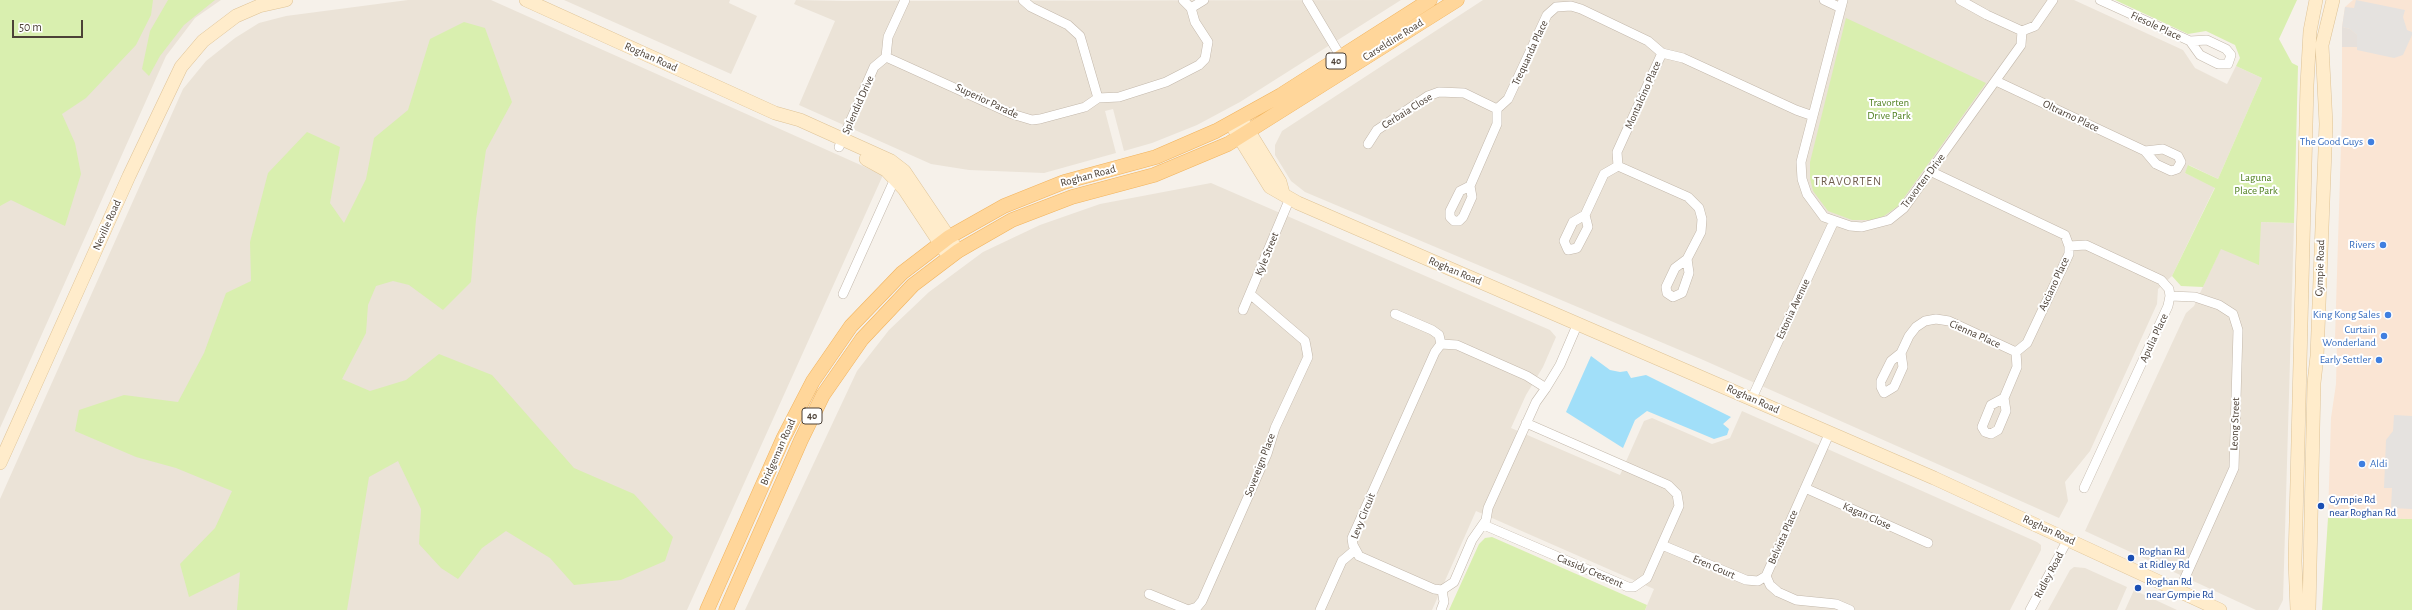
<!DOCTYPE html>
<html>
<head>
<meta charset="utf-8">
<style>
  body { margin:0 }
  #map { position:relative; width:2412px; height:610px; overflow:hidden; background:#f6f1ea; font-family:"Alegreya Sans",sans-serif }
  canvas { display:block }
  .scale { position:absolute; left:12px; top:20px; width:71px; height:18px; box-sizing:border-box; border:2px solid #4c4137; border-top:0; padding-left:5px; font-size:12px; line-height:14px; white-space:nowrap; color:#4c4137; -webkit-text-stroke:3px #fff; paint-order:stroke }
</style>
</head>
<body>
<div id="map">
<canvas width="2412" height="610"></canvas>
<div class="scale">50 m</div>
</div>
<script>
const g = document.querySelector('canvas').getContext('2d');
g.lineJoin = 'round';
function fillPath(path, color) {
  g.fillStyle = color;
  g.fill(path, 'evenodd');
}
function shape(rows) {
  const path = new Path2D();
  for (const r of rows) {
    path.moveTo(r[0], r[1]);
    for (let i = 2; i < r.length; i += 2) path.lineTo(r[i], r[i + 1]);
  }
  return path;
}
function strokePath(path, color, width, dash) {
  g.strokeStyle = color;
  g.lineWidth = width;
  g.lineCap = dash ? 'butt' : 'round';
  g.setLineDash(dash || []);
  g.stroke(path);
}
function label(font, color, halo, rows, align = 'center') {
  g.font = font + ' "Alegreya Sans",sans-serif';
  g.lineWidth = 4;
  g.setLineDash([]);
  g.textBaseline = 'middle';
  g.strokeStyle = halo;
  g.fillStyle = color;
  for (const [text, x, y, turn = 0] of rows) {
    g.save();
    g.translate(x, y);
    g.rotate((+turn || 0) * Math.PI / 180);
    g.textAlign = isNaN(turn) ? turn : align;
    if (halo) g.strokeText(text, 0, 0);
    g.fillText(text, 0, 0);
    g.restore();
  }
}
const residential = shape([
  [0,0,221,0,195,18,166,56,0,428],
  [408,0,491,0,883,175,687,610,0,610,0,499,183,89,206,61,235,38,259,23,286,16],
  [564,0,730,0,729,3,757,16,731,74],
  [796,0,843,1,1401,0,1240,102,1197,125,1152,143,1124,151,1113,109,1105,111,1116,153,1044,173,969,170,931,164,799,105,835,21,794,4],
  [1483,0,2074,0,2183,50,2195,68,2227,84,2236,66,2262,78,2218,179,2189,165,2185,173,2215,187,2172,276,2158,289,2157,304,2090,451,2065,482,2068,501,2059,518,1701,359,1305,192,1291,181,1275,155,1275,145,1282,131],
  [1211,183,1550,330,1556,337,1543,367,1526,395,1511,428,1620,475,1644,421,1652,418,1712,444,1730,438,1742,411,2037,542,2041,545,2041,550,2010,610,1645,610,1654,589,1476,511,1432,610,745,610,857,371,889,330,929,292,983,252,1040,225,1100,204],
  [2261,222,2294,223,2283,600,2278,610,2256,610,2085,531,2186,313,2194,306,2221,248],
  [2074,567,2085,568,2127,587,2117,610,2048,610,2070,570],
  [2134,590,2177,610,2125,610]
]);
const commercial = shape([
  [2353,0,2412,0,2412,519,2328,518,2331,418,2336,384,2337,340,2335,338,2342,112,2342,27,2345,7]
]);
const industrial = shape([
  [2342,27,2350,29,2357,35,2357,47,2342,47]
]);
const green = shape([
  [0,0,153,0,151,15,136,45,86,98,62,114,75,143,81,174,65,226,11,200,0,206],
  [168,0,215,0,184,25,160,56,149,76,142,69,150,31],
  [2115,0,2297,0,2279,39,2292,63,2298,66,2294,223,2261,222,2259,265,2221,249,2203,287,2181,286,2172,276,2215,188,2185,173,2188,165,2218,179,2262,78,2236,66,2240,58,2235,45,2206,31,2188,34],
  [1846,18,1986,83,1898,206,1884,216,1874,220,1852,220,1828,211,1813,191,1810,178,1810,162],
  [464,22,485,28,512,102,486,150,476,219,471,282,443,310,409,285,393,281,376,286,368,305,366,333,342,379,370,391,406,380,439,354,492,375,574,468,634,494,673,537,665,561,621,580,574,585,550,558,506,531,482,548,458,579,441,568,419,544,421,509,398,461,369,477,347,610,237,610,240,572,189,597,180,564,215,528,232,491,176,468,136,457,75,431,79,410,124,395,178,402,204,353,226,293,251,281,250,242,268,173,307,132,340,147,330,203,344,223,366,179,374,138,408,110,430,39],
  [2328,518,2412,519,2412,610,2322,610],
  [1492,537,1647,605,1645,610,1449,610,1479,544,1485,538]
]);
const parking = shape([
  [2356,0,2405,10,2403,17,2407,30,2412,32,2412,35,2403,55,2394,58,2357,50,2357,35,2350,29,2342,27,2345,7,2354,8],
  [2394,415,2412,416,2412,509,2391,508,2392,488,2384,488,2386,440,2393,431]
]);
const water = shape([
  [1591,356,1610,370,1620,372,1627,371,1631,378,1646,375,1731,417,1723,424,1729,429,1727,435,1714,439,1647,411,1635,420,1623,448,1566,412]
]);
const street = shape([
  [1023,0,1031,7,1068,25,1080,36,1098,98],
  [1307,0,1341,57],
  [1824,0,1841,8],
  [1843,0,1801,162,1802,179,1807,194,1824,217,1850,226,1862,227,1889,220,1904,208,2021,45,2022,31,1987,15,1960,0],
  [2100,0,2190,41,2200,55,2218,64,2228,64,2231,55,2226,49,2207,40,2190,41],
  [1191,8,1204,0],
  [2022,31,2035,26,2053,0],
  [886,57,1012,114,1032,120,1040,119,1085,107,1098,98,1119,97,1166,82,1199,65,1205,59,1208,42,1195,22,1191,8,1183,0],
  [1996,81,2145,151,2156,164,2171,171,2177,169,2181,162,2178,156,2163,149,2145,151],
  [1368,144,1377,130,1428,96,1439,92,1464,93,1497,109],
  [839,147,874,67,886,57,888,37,905,0],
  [1618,166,1688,197,1699,208,1702,219,1701,232,1687,259],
  [1932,172,2065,235,2069,246,2069,254,2027,343,2016,352,2017,367,2004,398],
  [1470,186,1497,124,1497,109,1508,99,1547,15,1556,7,1571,6,1581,9,1648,41,1662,53],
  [1470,186,1472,197,1463,217,1459,221,1454,221,1450,217,1450,211,1460,191,1470,186],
  [1585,215,1604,174,1618,166,1617,152,1662,53,1683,58,1796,110,1813,116],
  [1585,215,1588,227,1577,248,1568,250,1564,241,1573,222,1585,215],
  [2069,246,2086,245,2161,280,2169,289,2170,296,2168,306,2084,488],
  [1687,259,1689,273,1682,293,1673,297,1667,293,1666,287,1675,268,1687,259],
  [843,294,897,174],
  [2170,296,2195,297,2219,305,2233,314,2238,330,2234,468,2179,591],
  [1243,310,1290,198],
  [1395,314,1432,330,1439,335,1441,344],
  [1901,353,1909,336,1916,327,1925,321,1936,319,1949,321,2016,352],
  [1901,353,1903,367,1894,387,1884,393,1881,387,1881,381,1891,361,1901,353],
  [1546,388,1527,376,1457,345,1441,344,1435,352,1352,538,1353,545,1359,556,1434,589,1442,590,1454,582,1472,540,1486,520,1488,508,1536,402,1546,388,1560,365,1578,323],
  [1752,398,1834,221],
  [2004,398,2006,411,1998,430,1991,434,1985,432,1982,427,1991,405,2004,398],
  [1830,432,1766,576,1770,585,1778,592,1796,600,1836,604,1850,610],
  [1805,488,1928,543],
  [1484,525,1628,587,1634,587,1647,578,1679,506,1677,494,1668,485,1526,423],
  [1662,545,1746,580,1758,581,1766,576],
  [1149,594,1188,610,1197,607,1202,601,1267,454,1275,428,1308,357,1305,341,1250,294],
  [1320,610,1342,561,1355,550],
  [1441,610,1444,602,1442,590],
  [2030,610,2068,539]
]);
const secondary = shape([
  [526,0,775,113,800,120,891,161,904,171,958,251],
  [1243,122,1280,182,1283,193],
  [1231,124,1270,187,1298,203,1934,478,2220,610],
  [866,159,886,170,904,189,949,257],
  [0,463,129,176,181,67,203,41,236,16,259,6,286,0],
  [2297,610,2295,561,2307,85,2310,31,2316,0],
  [2309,610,2314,383,2317,356,2326,124,2322,45,2333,0]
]);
const primary = shape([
  [707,610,783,439,813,381,851,326,902,273,949,237,1004,206,1064,182,1156,157,1216,131,1281,95,1430,0],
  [726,610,801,440,823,395,862,339,913,285,958,251,1012,220,1072,197,1154,175,1228,144,1457,0]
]);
const markers = [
  [2371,142,4,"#3f7fe0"],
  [2383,245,4,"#3f7fe0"],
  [2388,315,4,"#3f7fe0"],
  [2384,336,4,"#3f7fe0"],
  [2379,360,4,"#3f7fe0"],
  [2362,464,4,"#3f7fe0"],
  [2321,506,4,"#1a4fb4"],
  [2131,558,4,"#1a4fb4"],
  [2138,588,4,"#1a4fb4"]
];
const shields = [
  [1336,61,20],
  [812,416,20]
];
const shieldNames = [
  ["40",1336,61],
  ["40",812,416]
];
const streetNames = [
  ["Fiesole Place",2156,26,25],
  ["Carseldine Road",1393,40,-32],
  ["Trequanda Place",1530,53,-65],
  ["Roghan Road",651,57,24],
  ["Montalcino Place",1643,95,-66],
  ["Superior Parade",987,101,25],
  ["Splendid Drive",858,105,-66],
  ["Cerbaia Close",1407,111,-32],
  ["Oltrarno Place",2071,116,25],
  ["Roghan Road",1088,176,-15],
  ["Travorten Drive",1923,181,-53],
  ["Neville Road",107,225,-66],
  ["Kyle Street",1267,254,-68],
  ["Gympie Road",2320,268,-88],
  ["Roghan Road",1455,271,23],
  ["Asciano Place",2054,284,-65],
  ["Estonia Avenue",1793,309,-65],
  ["Cienna Place",1975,334,24],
  ["Apulia Place",2154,338,-65],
  ["Roghan Road",1753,399,24],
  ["Leong Street",2235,424,-88],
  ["Bridgeman Road",778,452,-66],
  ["Sovereign Place",1260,465,-69],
  ["Levy Circuit",1363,516,-68],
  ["Kagan Close",1867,516,24],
  ["Roghan Road",2049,530,25],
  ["Belvista Place",1783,537,-66],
  ["Eren Court",1714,567,23],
  ["Cassidy Crescent",1590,571,23],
  ["Ridley Road",2049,575,-62]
];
const parkNames = [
  ["Travorten",1889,103],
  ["Drive Park",1889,116],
  ["Laguna",2256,178],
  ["Place Park",2256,191]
];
const shopNames = [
  ["The Good Guys",2363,142],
  ["Rivers",2375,245],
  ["King Kong Sales",2380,315],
  ["Curtain",2376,330],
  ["Wonderland",2376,343],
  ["Early Settler",2371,360],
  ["Aldi",2370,464,"left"]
];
const transitNames = [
  ["Gympie Rd",2329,500],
  ["near Roghan Rd",2329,513],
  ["Roghan Rd",2139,552],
  ["at Ridley Rd",2139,565],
  ["Roghan Rd",2146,582],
  ["near Gympie Rd",2146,595]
];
const neighbourhoodNames = [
  ["TRAVORTEN",1848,181]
];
fillPath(residential, '#ebe3d7');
fillPath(commercial, '#fae5d4');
fillPath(industrial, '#e6e0db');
fillPath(green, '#d9efaf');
fillPath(parking, '#e5e2df');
fillPath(water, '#a1dff9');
strokePath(street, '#c3b8ab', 10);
strokePath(secondary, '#dec397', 14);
strokePath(primary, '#f1b35d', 15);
strokePath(street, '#fff', 9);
strokePath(secondary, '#ffeccb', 13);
strokePath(primary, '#ffd69a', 14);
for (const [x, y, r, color] of markers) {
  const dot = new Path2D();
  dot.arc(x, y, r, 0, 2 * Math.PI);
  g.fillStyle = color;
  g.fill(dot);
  strokePath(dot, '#fff', 1.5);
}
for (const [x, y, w] of shields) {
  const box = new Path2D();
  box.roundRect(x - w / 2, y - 8, w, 16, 3);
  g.fillStyle = '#fff';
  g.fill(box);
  strokePath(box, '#4c4137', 1);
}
label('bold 10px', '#4c4137', null, shieldNames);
label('11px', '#4c4137', '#fff', streetNames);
label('11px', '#508021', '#fff', parkNames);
label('11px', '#366cbe', '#fff', shopNames, 'right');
label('11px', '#164399', '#fff', transitNames, 'left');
g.letterSpacing = '1px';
label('12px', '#705d4d', '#fff', neighbourhoodNames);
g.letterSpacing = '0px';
</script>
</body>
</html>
